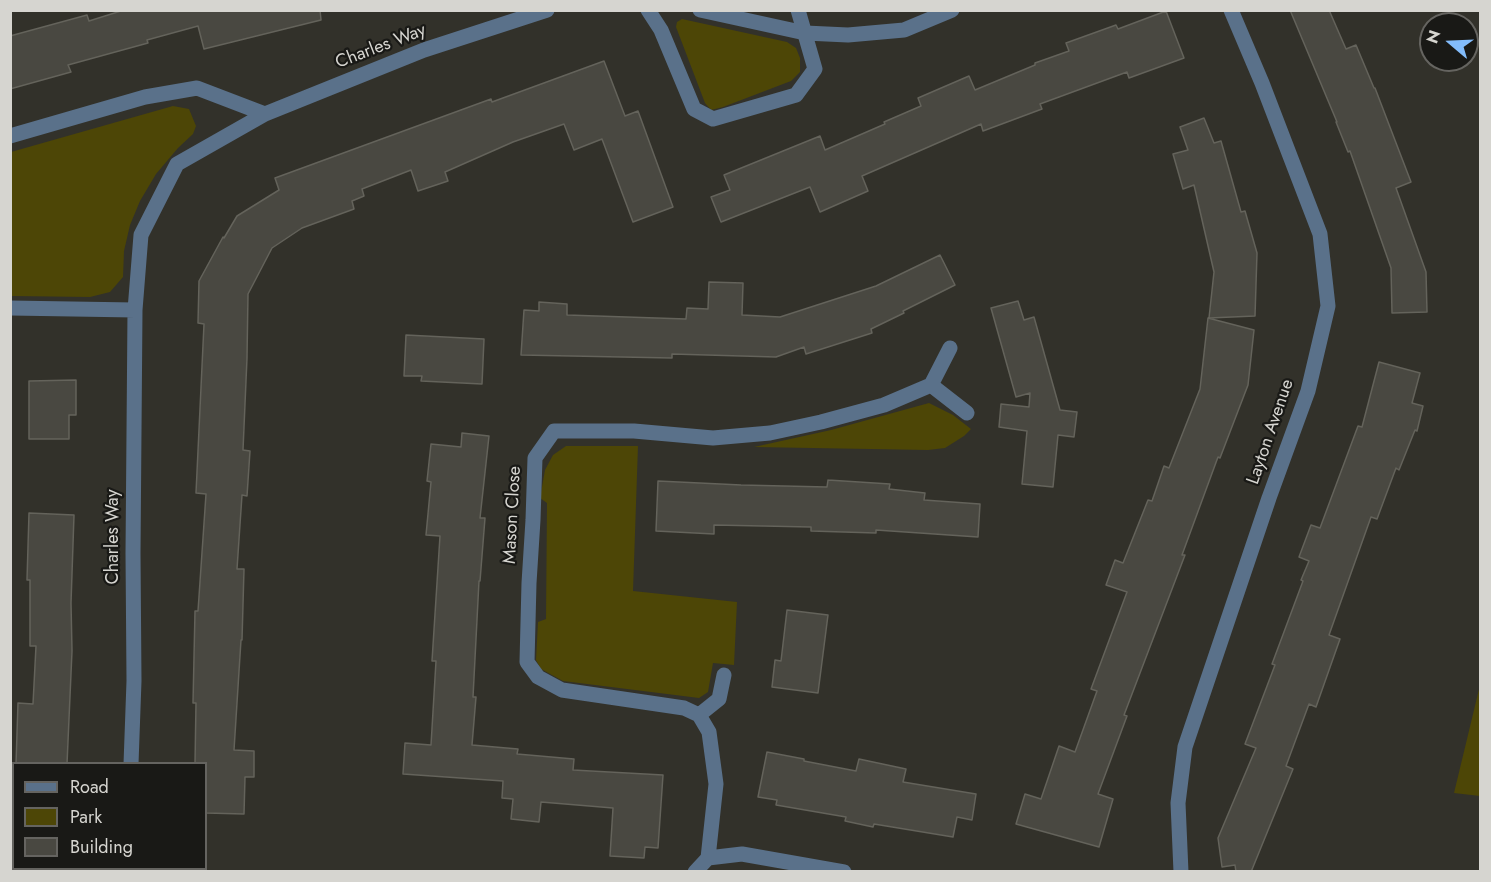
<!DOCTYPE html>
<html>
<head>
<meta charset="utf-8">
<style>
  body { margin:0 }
  #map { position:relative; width:1491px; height:882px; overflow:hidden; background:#32312a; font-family:Jost,sans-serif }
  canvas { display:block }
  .frame { position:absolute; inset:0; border:12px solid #d6d5d0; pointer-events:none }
  .legend { position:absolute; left:12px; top:762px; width:195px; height:108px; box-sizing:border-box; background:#191916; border:2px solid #656460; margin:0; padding:8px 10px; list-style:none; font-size:18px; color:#d6d5d0 }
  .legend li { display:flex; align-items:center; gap:12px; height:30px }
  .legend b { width:30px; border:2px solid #656460 }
  .north { position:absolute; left:1419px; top:12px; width:60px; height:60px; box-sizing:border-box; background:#191916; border:2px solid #656460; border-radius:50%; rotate:289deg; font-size:16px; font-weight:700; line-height:24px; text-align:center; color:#d6d5d0 }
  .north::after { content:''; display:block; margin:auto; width:21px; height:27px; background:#83bcfb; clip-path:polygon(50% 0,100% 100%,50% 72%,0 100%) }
</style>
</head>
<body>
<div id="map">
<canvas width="1491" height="882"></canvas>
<div class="frame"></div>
<ul class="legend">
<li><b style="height:8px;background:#5a718a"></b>Road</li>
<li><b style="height:16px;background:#4d4606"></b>Park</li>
<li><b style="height:16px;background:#494841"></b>Building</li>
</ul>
<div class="north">N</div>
</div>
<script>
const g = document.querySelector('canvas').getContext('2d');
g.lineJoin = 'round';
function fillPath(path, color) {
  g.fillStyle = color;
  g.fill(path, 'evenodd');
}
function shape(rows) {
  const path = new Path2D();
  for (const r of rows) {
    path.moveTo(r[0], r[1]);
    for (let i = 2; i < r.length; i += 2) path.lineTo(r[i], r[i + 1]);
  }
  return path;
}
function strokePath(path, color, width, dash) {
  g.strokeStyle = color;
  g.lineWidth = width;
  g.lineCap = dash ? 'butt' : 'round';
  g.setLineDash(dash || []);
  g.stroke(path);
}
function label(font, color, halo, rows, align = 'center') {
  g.font = font + ' Jost,sans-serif';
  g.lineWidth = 4.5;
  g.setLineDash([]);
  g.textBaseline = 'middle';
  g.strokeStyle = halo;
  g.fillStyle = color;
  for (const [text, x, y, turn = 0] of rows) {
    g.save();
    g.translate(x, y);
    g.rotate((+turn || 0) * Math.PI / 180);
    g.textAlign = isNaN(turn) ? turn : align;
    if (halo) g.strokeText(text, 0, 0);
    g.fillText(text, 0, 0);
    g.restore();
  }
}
const green = shape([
  [682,19,787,42,796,48,800,58,800,72,791,81,723,107,711,110,705,103,676,27,677,22],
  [173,106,189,109,196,126,193,134,178,148,156,174,140,201,130,225,124,251,123,277,110,292,90,297,11,296,11,152],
  [929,403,953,415,971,429,964,436,945,448,928,450,754,447,831,430],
  [566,446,638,446,633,591,737,602,734,665,713,663,708,692,699,698,563,681,541,669,536,660,538,622,546,619,547,503,540,498,545,470,553,455],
  [1480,685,1480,796,1454,793]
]);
const building = shape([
  [124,10,320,10,321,20,204,49,198,26,147,40,148,43,68,65,71,72,10,89,10,36,87,15,89,21,124,10],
  [1290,10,1329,10,1346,49,1356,45,1374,88,1375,88,1411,182,1396,188,1426,272,1427,312,1392,313,1391,268,1350,151,1348,152,1336,122,1337,122,1290,10],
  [1166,11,1184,58,1129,78,1127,72,1040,104,1042,109,983,131,981,124,862,176,868,191,820,212,810,187,721,222,711,197,730,190,724,175,820,136,825,150,885,124,884,122,921,106,918,98,969,76,975,90,1035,65,1035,63,1069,51,1066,43,1116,25,1118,29,1166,11],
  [604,61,625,116,638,111,673,207,633,222,602,139,574,150,564,124,513,142,445,172,448,181,418,191,411,170,362,189,364,196,352,201,354,209,302,228,272,248,248,294,247,358,243,450,250,451,247,496,242,495,237,569,244,569,242,640,241,640,234,750,254,751,254,777,245,777,244,814,206,813,206,764,195,764,196,703,193,703,195,611,198,611,206,494,196,493,204,324,198,323,199,281,223,237,224,238,237,216,279,190,275,178,491,99,492,102,604,61],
  [1204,118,1214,143,1221,141,1241,212,1245,211,1257,253,1255,316,1209,318,1214,272,1194,185,1183,189,1173,154,1188,150,1180,127,1204,118],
  [940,255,955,285,903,311,904,313,871,329,872,333,806,354,804,347,776,357,672,354,672,358,521,355,524,310,539,311,539,302,567,304,567,315,686,319,687,308,708,309,709,282,743,283,742,315,780,317,876,286,940,255],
  [1018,301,1024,320,1034,317,1060,410,1077,412,1074,437,1058,435,1053,487,1022,484,1027,431,999,427,1001,404,1029,407,1030,393,1016,397,991,308,1018,301],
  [1208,318,1254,330,1248,385,1220,458,1218,457,1182,555,1185,555,1124,715,1127,716,1098,794,1113,799,1099,847,1016,824,1025,794,1041,799,1059,746,1075,752,1097,691,1091,689,1127,592,1106,585,1115,560,1123,563,1148,500,1152,501,1164,466,1169,468,1200,389,1208,318],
  [406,335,484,339,482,384,421,381,422,376,404,376,406,335],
  [1379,362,1420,373,1412,403,1423,406,1417,431,1415,430,1399,470,1396,468,1377,519,1371,517,1329,635,1340,639,1316,707,1309,704,1286,766,1293,769,1251,872,1236,872,1235,865,1222,867,1218,838,1256,748,1245,744,1275,665,1272,664,1303,581,1301,580,1309,561,1299,557,1311,525,1320,528,1358,426,1362,427,1379,362],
  [76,380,76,415,69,415,69,439,29,439,29,381,76,380],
  [462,433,489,436,480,518,485,518,480,581,479,581,473,697,476,697,472,745,518,749,517,754,574,759,573,770,663,775,658,848,645,847,644,858,610,856,613,808,541,802,539,822,511,819,513,799,502,798,503,781,403,774,405,743,431,745,436,661,432,661,440,536,426,535,431,482,427,481,431,444,461,447,462,433],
  [828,480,890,484,889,489,925,493,924,500,980,504,978,537,876,530,876,533,811,531,811,527,714,525,714,534,656,531,658,481,741,485,827,487,828,480],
  [29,513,74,515,71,603,72,651,67,764,16,764,18,703,33,704,36,646,30,646,30,580,27,580,29,513],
  [787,610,828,615,818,693,772,687,775,660,781,661,787,610],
  [767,752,804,759,804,761,856,771,859,759,906,769,903,782,976,794,972,820,957,817,953,837,874,824,873,827,845,821,846,817,776,805,777,800,758,797,767,752]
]);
const minor = shape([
  [648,10,661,30,694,109,713,119,796,95,815,69,798,10],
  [700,10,805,33,848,35,904,30,952,10],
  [10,136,145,97,197,88,265,114],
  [10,308,135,310],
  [931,385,950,348],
  [699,715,719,699,724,675],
  [131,764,134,681,133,553,135,310,141,235,177,164,265,114,424,50,547,10],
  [708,858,716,784,709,732,699,715,684,708,562,690,538,677,527,662,529,583,533,520,535,458,554,431,634,431,713,438,770,433,821,422,884,405,931,385,967,413],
  [128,872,128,868],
  [695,872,708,858,742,854,844,872],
  [1181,872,1178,803,1185,747,1269,498,1308,391,1328,306,1320,234,1262,83,1231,10]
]);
const streetNames = [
  ["Charles Way",381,47,-21],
  ["Layton Avenue",1271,432,-71],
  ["Mason Close",513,515,-87],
  ["Charles Way",114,537,-90]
];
fillPath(green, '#4d4606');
fillPath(building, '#494841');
strokePath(building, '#64635b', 1.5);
strokePath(minor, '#5a718a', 15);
label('18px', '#d6d5d0', '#191916', streetNames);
</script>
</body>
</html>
